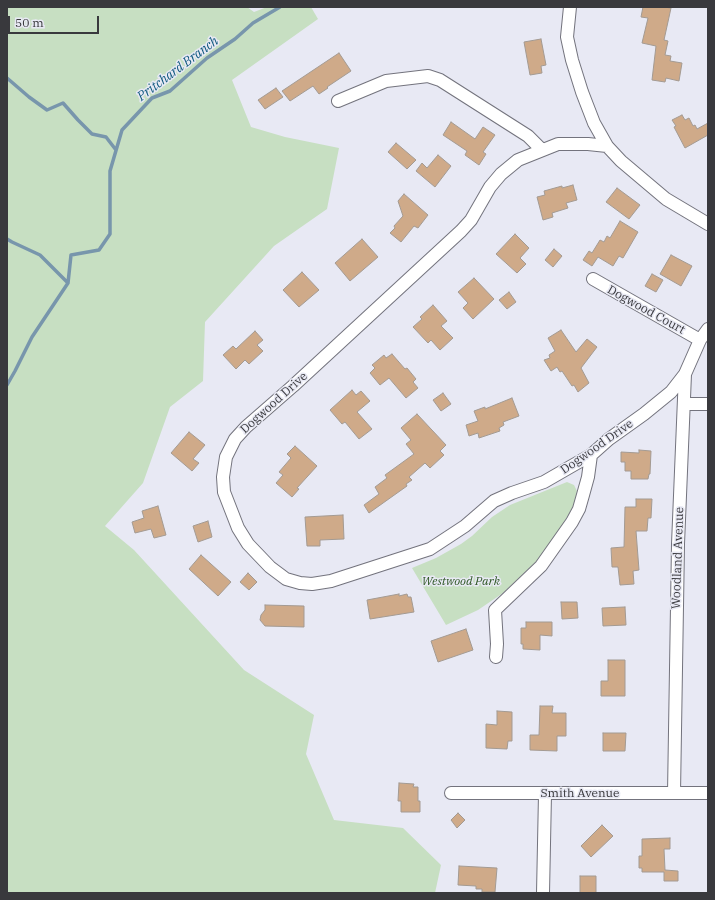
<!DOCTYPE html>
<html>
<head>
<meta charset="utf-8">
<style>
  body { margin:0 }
  #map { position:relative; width:715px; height:900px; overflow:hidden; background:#e8e9f4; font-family:"IBM Plex Serif",serif }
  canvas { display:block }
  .frame { position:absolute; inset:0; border:8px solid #39393d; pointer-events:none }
  .scale { position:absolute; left:8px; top:16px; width:91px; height:18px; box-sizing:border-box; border:2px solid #39393d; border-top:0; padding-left:5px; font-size:12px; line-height:14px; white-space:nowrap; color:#39393d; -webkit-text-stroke:3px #e8e9f4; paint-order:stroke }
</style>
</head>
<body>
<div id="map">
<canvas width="715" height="900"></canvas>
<div class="frame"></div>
<div class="scale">50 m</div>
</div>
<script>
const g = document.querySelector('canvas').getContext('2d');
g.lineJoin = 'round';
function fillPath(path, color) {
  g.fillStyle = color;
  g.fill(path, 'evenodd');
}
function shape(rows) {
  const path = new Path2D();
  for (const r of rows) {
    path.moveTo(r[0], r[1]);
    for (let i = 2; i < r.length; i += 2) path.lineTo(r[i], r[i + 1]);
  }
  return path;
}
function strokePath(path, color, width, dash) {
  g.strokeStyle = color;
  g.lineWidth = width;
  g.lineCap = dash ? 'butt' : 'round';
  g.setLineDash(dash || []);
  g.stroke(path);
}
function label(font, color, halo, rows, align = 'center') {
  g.font = font + ' "IBM Plex Serif",serif';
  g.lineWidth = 3;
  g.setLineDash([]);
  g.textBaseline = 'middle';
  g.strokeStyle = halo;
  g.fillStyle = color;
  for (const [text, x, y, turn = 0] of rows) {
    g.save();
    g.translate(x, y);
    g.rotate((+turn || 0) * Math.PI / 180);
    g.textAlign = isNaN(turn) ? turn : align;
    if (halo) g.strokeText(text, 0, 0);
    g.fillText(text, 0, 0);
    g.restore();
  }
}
const green = shape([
  [7,7,247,7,254,12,267,7,311,7,318,19,232,80,251,127,285,137,339,148,327,209,274,246,205,322,203,381,170,407,143,483,105,526,134,550,244,670,314,715,306,754,334,820,403,828,441,865,435,893,7,893],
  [567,482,574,485,577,491,574,505,559,531,540,558,503,593,478,610,446,625,412,568,436,558,461,544,472,536,492,517,510,505]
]);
const stream = shape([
  [7,78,29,97,47,110,63,103,78,120,92,134,106,137,116,150],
  [7,239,12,242,40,255,68,283],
  [7,385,15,371,32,337,68,283,71,255,99,250,110,234,110,171,122,130,152,98,170,91,207,58,235,39,253,23,280,7]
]);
const building = shape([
  [643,7,664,7,671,8,664,40,668,41,665,55,671,56,670,61,682,63,679,81,666,78,665,82,652,80,656,46,642,43,648,18,641,17,643,7],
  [541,39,546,65,541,66,542,73,530,75,524,42,541,39],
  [339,53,351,71,327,87,328,88,319,94,313,86,290,101,282,91,339,53],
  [276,88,283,97,265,109,258,100,276,88],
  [682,115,685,120,689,118,693,126,695,125,697,129,708,123,708,135,685,148,674,127,676,126,672,120,682,115],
  [451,122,475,139,483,127,495,135,483,152,486,154,479,165,465,155,467,151,443,135,451,122],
  [396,143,416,160,407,169,388,152,396,143],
  [438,155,451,166,435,187,416,171,422,163,427,168,438,155],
  [573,185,577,200,566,203,568,208,552,213,553,217,543,220,537,197,545,195,544,191,562,186,562,188,573,185],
  [617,188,640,205,629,219,606,202,617,188],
  [404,194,428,215,418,228,414,226,401,242,390,233,395,228,394,226,403,216,398,201,404,194],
  [620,221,638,232,623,258,619,256,613,266,598,257,592,266,583,260,589,251,592,253,600,240,604,242,607,236,610,238,620,221],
  [515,234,529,248,520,258,526,264,517,273,496,254,515,234],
  [362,239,378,257,350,281,335,263,362,239],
  [554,249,562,256,553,267,545,260,554,249],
  [671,255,692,266,681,286,660,274,671,255],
  [302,272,319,290,299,307,283,290,302,272],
  [652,274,663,280,656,292,645,286,652,274],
  [474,278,494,299,473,319,463,308,468,303,458,292,474,278],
  [509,292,516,302,507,309,499,300,509,292],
  [433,305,447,321,441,326,453,338,440,350,431,340,428,343,413,327,422,319,420,317,433,305],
  [561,330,576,352,587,339,597,347,581,368,589,383,578,392,574,385,572,386,562,371,560,372,557,367,551,371,544,360,550,358,549,355,555,351,548,338,561,330],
  [255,331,263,340,257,345,263,351,249,364,245,360,236,369,223,355,233,346,236,349,255,331],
  [392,354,405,369,407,368,416,379,413,382,418,388,406,398,389,378,380,385,370,373,375,368,372,365,384,355,386,358,392,354],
  [352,390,356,395,361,391,370,401,357,412,372,429,359,439,345,422,342,424,330,410,352,390],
  [443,393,451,404,441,411,433,400,443,393],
  [512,398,519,416,503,422,504,425,499,428,500,431,479,438,478,433,469,436,466,425,478,421,474,411,485,407,485,409,512,398],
  [417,414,446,445,440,451,444,455,430,468,425,463,409,477,412,480,406,484,407,486,369,513,364,505,379,494,375,487,387,478,385,475,414,454,406,444,411,440,401,428,417,414],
  [189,432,205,445,193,459,199,463,192,471,171,453,189,432],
  [295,446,317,466,297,488,299,489,292,497,276,483,283,475,279,472,291,458,287,454,295,446],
  [639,450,651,451,650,474,649,474,648,479,631,479,631,471,625,471,625,462,621,462,621,452,639,453,639,450],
  [636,499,652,499,651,518,648,518,647,531,636,531,639,570,633,571,634,584,620,585,618,567,612,567,611,548,624,547,625,507,636,507,636,499],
  [158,506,166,535,154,538,151,529,135,533,132,522,144,518,142,511,158,506],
  [343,515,344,539,320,540,320,546,307,546,305,517,343,515],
  [208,521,212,537,198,542,193,526,208,521],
  [201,555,231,582,218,596,189,569,201,555],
  [248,573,257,582,249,590,240,582,248,573],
  [399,594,399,596,407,594,408,597,411,597,414,612,370,619,367,600,399,594],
  [561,602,577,602,578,618,562,619,561,602],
  [265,605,304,606,304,627,265,626,260,620,261,615,265,610,265,605],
  [625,607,626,625,603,626,602,608,625,607],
  [526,622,552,622,552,636,540,635,540,650,523,649,523,644,521,644,521,628,526,628,526,622],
  [466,629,473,650,438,662,431,641,466,629],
  [608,660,625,660,625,696,601,696,601,681,608,681,608,660],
  [540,706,553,706,552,713,566,713,566,736,557,736,557,751,530,750,530,735,539,735,540,706],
  [497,711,512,712,512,741,508,741,507,749,486,748,486,724,497,725,497,711],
  [603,733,626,733,625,751,603,751,603,733],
  [399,783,414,784,413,787,418,787,418,801,420,801,420,812,401,812,401,801,398,801,399,783],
  [458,813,465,820,457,828,451,820,458,813],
  [602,825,613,836,591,857,581,846,602,825],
  [670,838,670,849,664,849,665,870,678,871,678,881,664,881,664,872,642,872,642,868,639,868,639,856,642,856,642,839,670,838],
  [459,866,497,868,495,892,482,892,482,889,476,889,476,886,458,885,459,866],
  [580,876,596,876,596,893,580,893,580,876]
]);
const minor = shape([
  [570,7,567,37,572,60,582,92,594,123,607,146,621,161,666,199,708,224],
  [338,101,386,81,428,76,440,80,528,136,541,149],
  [607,146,588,144,558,144,518,160,501,174,490,187,471,220,461,231,293,386,246,427,235,439,226,457,223,477,224,492,238,528,248,544,270,567,286,579,300,583,312,584,331,581,430,549,465,526,494,501,512,493,544,482,570,467,591,455,609,439,644,414,671,392,685,374],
  [593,279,700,340],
  [684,404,708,404],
  [496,657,497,644,495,610,541,566,572,522,579,509,583,495,588,477,591,455],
  [451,793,708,793],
  [674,793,678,544,685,374,700,340,708,329],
  [543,893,545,794]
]);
const streetNames = [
  ["Dogwood Court",646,310,29],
  ["Dogwood Drive",274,403,-42],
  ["Dogwood Drive",597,447,-35],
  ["Woodland Avenue",678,558,-88],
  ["Smith Avenue",580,794]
];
const parkNames = [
  ["Westwood Park",461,582]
];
const waterNames = [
  ["Pritchard Branch",178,69,-37]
];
fillPath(green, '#c7dfc2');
strokePath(stream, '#7896ac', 3.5);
fillPath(building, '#cfaa89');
strokePath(building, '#a39a92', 1);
strokePath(minor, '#73737d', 14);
strokePath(minor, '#fff', 12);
label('12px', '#39393d', '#e8e9f4', streetNames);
label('italic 12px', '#2d5623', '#e8e9f4', parkNames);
label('italic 13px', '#0c577d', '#e8e9f4', waterNames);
</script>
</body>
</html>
